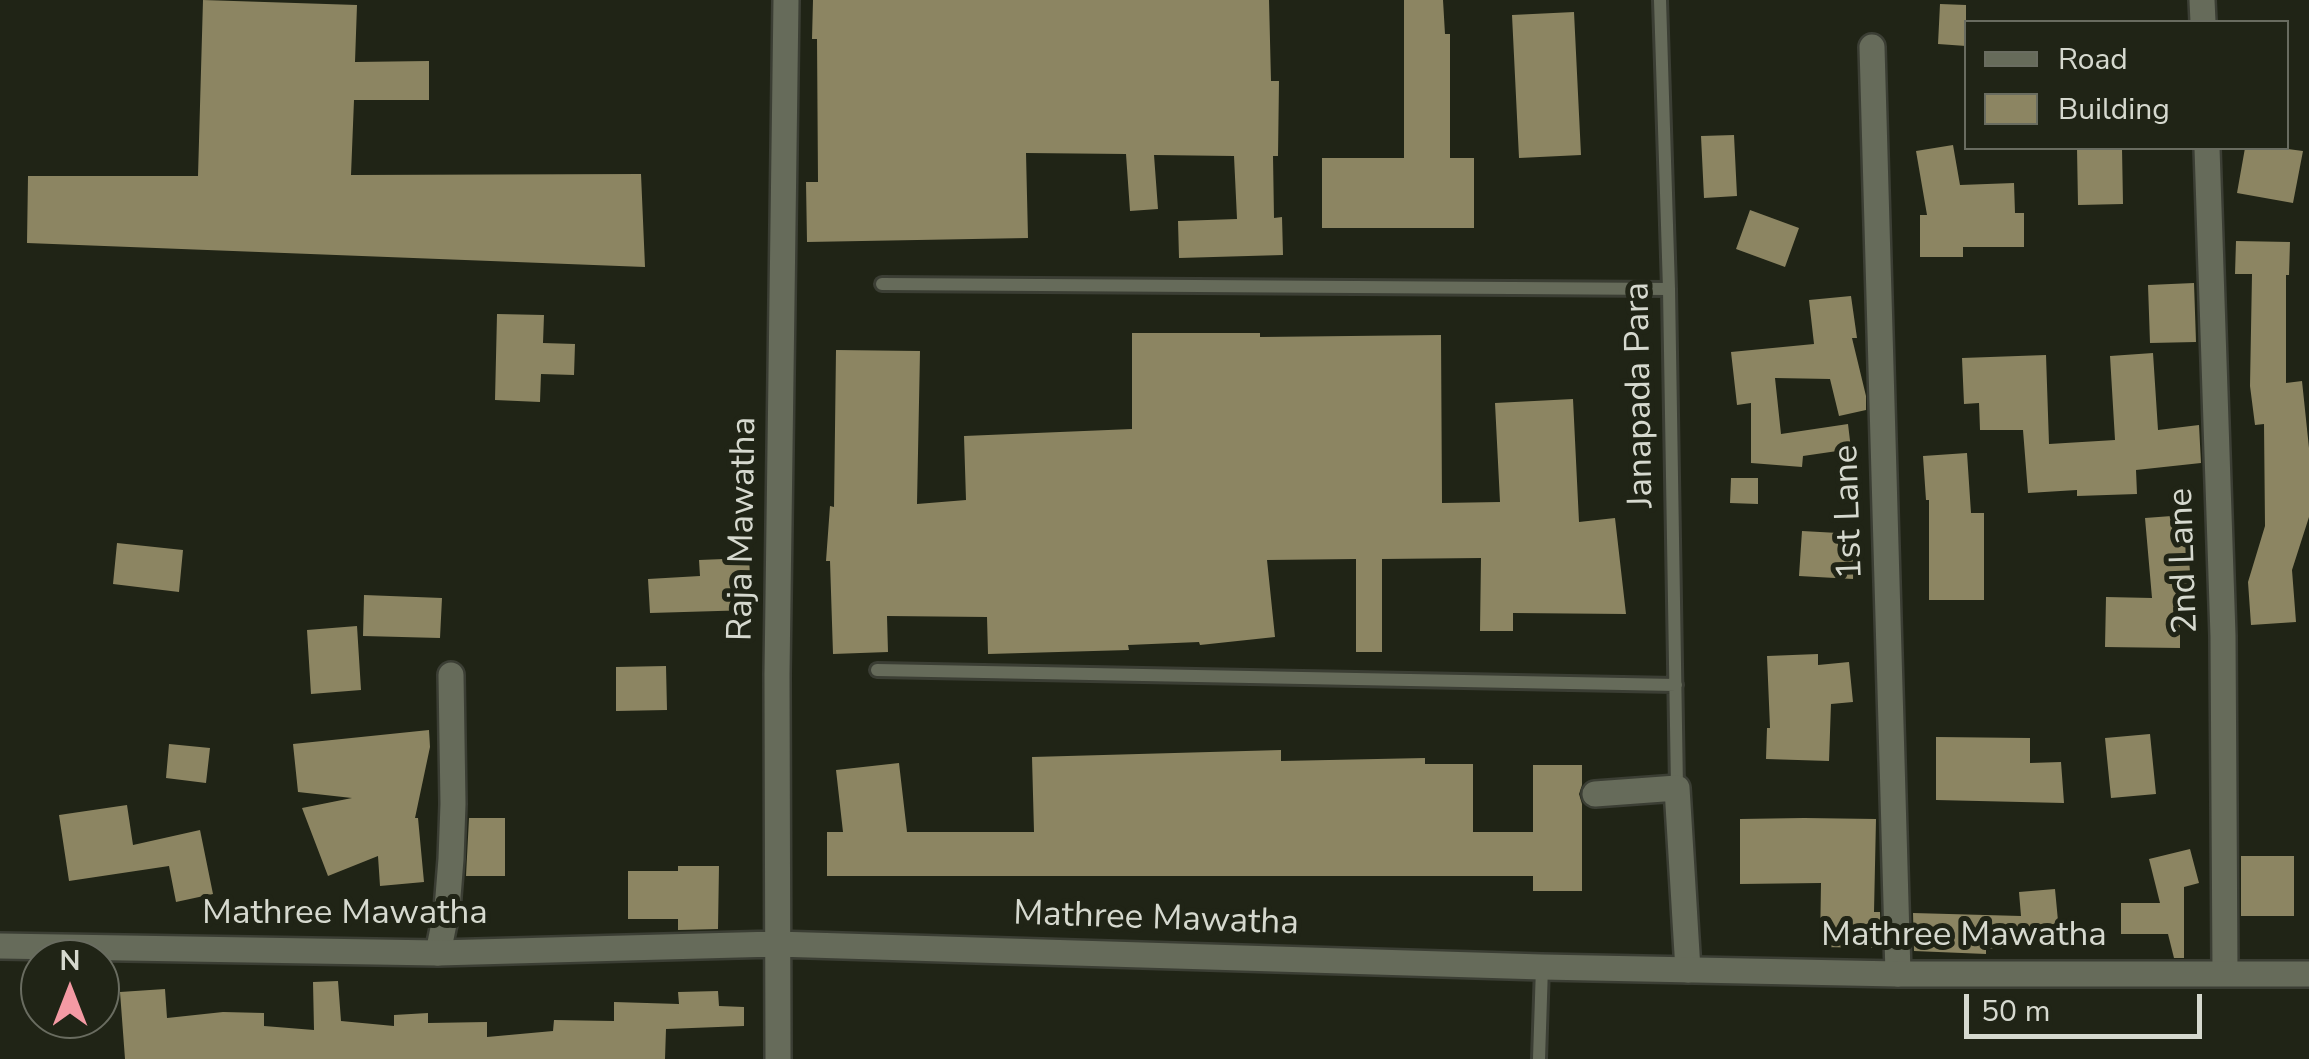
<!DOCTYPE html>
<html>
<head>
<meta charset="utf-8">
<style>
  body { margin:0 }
  #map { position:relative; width:2309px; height:1059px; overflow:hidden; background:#202416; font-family:"Nunito Sans",sans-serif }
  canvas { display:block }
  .legend { position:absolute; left:1964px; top:20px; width:325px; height:130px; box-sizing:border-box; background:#202416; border:2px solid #696c60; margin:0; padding:12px 18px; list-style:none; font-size:30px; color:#d6d9cf }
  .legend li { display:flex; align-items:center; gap:20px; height:50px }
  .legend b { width:50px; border:2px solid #696c60 }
  .north { position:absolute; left:20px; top:939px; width:100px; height:100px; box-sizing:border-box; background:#202416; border:2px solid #696c60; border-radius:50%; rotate:0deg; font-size:28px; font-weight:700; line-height:40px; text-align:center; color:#d6d9cf }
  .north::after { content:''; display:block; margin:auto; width:35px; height:45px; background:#f49aa4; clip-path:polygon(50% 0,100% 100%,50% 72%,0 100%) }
  .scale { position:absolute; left:1964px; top:994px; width:238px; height:45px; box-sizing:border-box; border:5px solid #d6d9cf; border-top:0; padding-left:12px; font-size:30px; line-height:35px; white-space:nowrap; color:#d6d9cf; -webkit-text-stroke:8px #202416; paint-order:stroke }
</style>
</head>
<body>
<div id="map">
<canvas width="2309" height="1059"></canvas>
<ul class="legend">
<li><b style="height:12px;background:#666b5a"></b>Road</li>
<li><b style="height:28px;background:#8c8562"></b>Building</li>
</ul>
<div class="north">N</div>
<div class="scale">50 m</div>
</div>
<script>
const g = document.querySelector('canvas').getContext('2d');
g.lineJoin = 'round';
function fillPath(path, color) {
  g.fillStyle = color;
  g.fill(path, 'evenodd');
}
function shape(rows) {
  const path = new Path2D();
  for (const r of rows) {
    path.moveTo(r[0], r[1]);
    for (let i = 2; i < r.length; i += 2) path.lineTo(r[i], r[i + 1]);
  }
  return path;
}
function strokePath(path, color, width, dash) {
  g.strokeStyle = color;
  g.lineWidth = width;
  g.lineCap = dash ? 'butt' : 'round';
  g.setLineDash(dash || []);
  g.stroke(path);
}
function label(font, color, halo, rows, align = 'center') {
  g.font = font + ' "Nunito Sans",sans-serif';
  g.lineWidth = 10;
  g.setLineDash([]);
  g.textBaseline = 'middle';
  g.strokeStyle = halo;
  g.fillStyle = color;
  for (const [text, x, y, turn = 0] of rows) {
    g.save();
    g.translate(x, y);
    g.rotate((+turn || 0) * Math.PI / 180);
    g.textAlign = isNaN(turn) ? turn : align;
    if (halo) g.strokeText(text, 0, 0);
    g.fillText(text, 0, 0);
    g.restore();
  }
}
const building = shape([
  [203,0,357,5,355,62,429,61,429,100,354,100,351,175,641,174,645,267,27,243,28,176,198,176],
  [813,0,1269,0,1271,81,1279,81,1278,156,1273,156,1274,218,1282,217,1283,255,1179,258,1178,221,1237,219,1234,156,1154,155,1158,209,1130,211,1126,154,1026,153,1028,238,807,242,806,182,818,182,817,39,812,39],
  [1404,0,1443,0,1445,34,1450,34,1450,158,1474,158,1474,228,1322,228,1322,158,1404,158],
  [1940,4,1966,5,1966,46,1938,44],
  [1574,12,1581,155,1519,158,1512,15],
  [1734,135,1737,196,1704,198,1701,136],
  [1953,145,1960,185,2014,183,2015,213,2024,213,2024,247,1963,247,1963,257,1920,257,1920,215,1927,215,1916,151],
  [2077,148,2122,148,2123,204,2078,205],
  [2245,148,2280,148,2303,151,2293,203,2237,193],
  [1750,210,1799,228,1785,267,1736,249],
  [2236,241,2290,242,2289,275,2286,275,2286,383,2302,381,2309,448,2309,517,2292,570,2296,622,2251,625,2248,582,2265,526,2264,424,2255,425,2250,386,2252,274,2235,274],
  [2194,283,2196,342,2150,343,2148,285],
  [1851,296,1857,338,1852,338,1866,396,1866,410,1839,416,1830,379,1775,378,1781,434,1848,424,1851,449,1803,456,1802,467,1751,463,1751,403,1737,405,1731,352,1814,344,1809,300],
  [497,314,544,315,543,343,575,344,574,375,541,374,540,402,495,400],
  [1132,333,1260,333,1260,337,1441,335,1442,503,1500,502,1495,403,1573,399,1579,522,1615,518,1626,614,1513,613,1513,631,1480,631,1481,558,1382,559,1382,652,1356,652,1356,559,1267,560,1275,637,1200,645,1199,642,1128,645,1129,650,988,654,987,617,887,616,888,652,833,654,830,561,826,561,830,506,834,507,836,350,920,351,917,504,966,500,964,436,1132,429],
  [2153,353,2158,430,2199,425,2201,463,2136,470,2137,494,2077,496,2077,490,2028,493,2023,430,1980,430,1979,403,1964,404,1962,358,2046,355,2049,444,2115,440,2110,356],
  [1967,453,1971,513,1984,513,1984,600,1929,600,1929,500,1926,500,1923,456],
  [1731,478,1758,478,1758,504,1730,503],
  [2185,515,2191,583,2180,584,2180,648,2105,647,2106,597,2152,598,2145,518],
  [1802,531,1856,534,1853,579,1799,576],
  [117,543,183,550,179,592,113,584],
  [749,558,752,610,650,613,648,579,700,576,699,560],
  [364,595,442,598,440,638,363,636],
  [357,626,361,690,311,694,307,630],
  [1818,654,1818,665,1849,662,1853,702,1831,704,1829,761,1766,759,1767,728,1770,728,1767,656],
  [666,666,667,710,616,711,616,667],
  [429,730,430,747,415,818,418,818,424,882,380,886,378,856,328,876,302,808,352,798,298,792,293,744],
  [2150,734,2156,794,2111,798,2105,738],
  [1936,737,2030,738,2030,763,2061,762,2064,803,1936,800],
  [169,744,210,748,206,783,166,778],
  [1281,750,1281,761,1425,758,1425,764,1473,764,1473,832,1533,832,1533,765,1582,765,1582,785,1579,794,1582,804,1582,891,1533,891,1533,876,827,876,827,832,843,832,836,770,899,763,907,832,1034,832,1032,757],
  [127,805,133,845,200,830,213,894,176,902,169,866,69,881,59,815],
  [469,818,505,818,505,876,466,876],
  [1804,818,1876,819,1874,912,1880,912,1881,948,1820,947,1821,883,1740,884,1740,819],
  [2190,849,2199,883,2184,887,2184,958,2174,958,2168,934,2121,934,2121,903,2160,903,2149,859],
  [2241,856,2294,856,2294,916,2241,916],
  [678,866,719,866,718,929,678,930,678,919,628,919,628,871,678,871],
  [2055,889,2060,942,1986,949,1986,954,1914,951,1913,913,2021,916,2019,892],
  [338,981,341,1021,394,1026,394,1015,428,1013,428,1023,487,1022,487,1037,553,1031,554,1020,614,1021,614,1002,679,1004,678,992,718,991,719,1006,744,1007,744,1026,666,1029,665,1059,125,1059,120,992,165,989,167,1018,223,1012,264,1013,264,1026,314,1030,313,982]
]);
const lane = shape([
  [1660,0,1669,289,1677,788],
  [882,284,1669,289],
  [877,670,1676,685],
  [1539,1059,1542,967]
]);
const street = shape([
  [2202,0,2203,22],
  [1872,47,1898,974],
  [2207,148,2223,636,2225,972],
  [1595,794,1677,788,1688,970],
  [438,953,447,909,451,859,453,804,451,675]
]);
const secondary = shape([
  [0,946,438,953,776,944,1542,967,1898,974,2309,974],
  [778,1059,777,674,786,0]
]);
const streetNames = [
  ["Janapada Para",1641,395,-91],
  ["1st Lane",1850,512,-92],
  ["Raja Mawatha",744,529,-89],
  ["2nd Lane",2185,561,-92],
  ["Mathree Mawatha",345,915],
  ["Mathree Mawatha",1156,920,2],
  ["Mathree Mawatha",1964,937]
];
fillPath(building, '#8c8562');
strokePath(lane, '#3b3e34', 18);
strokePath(street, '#3b3e34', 30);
strokePath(secondary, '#3b3e34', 30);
strokePath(lane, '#666b5a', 12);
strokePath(street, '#666b5a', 25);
strokePath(secondary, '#666b5a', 25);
label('35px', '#d6d9cf', '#202416', streetNames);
</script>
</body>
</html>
